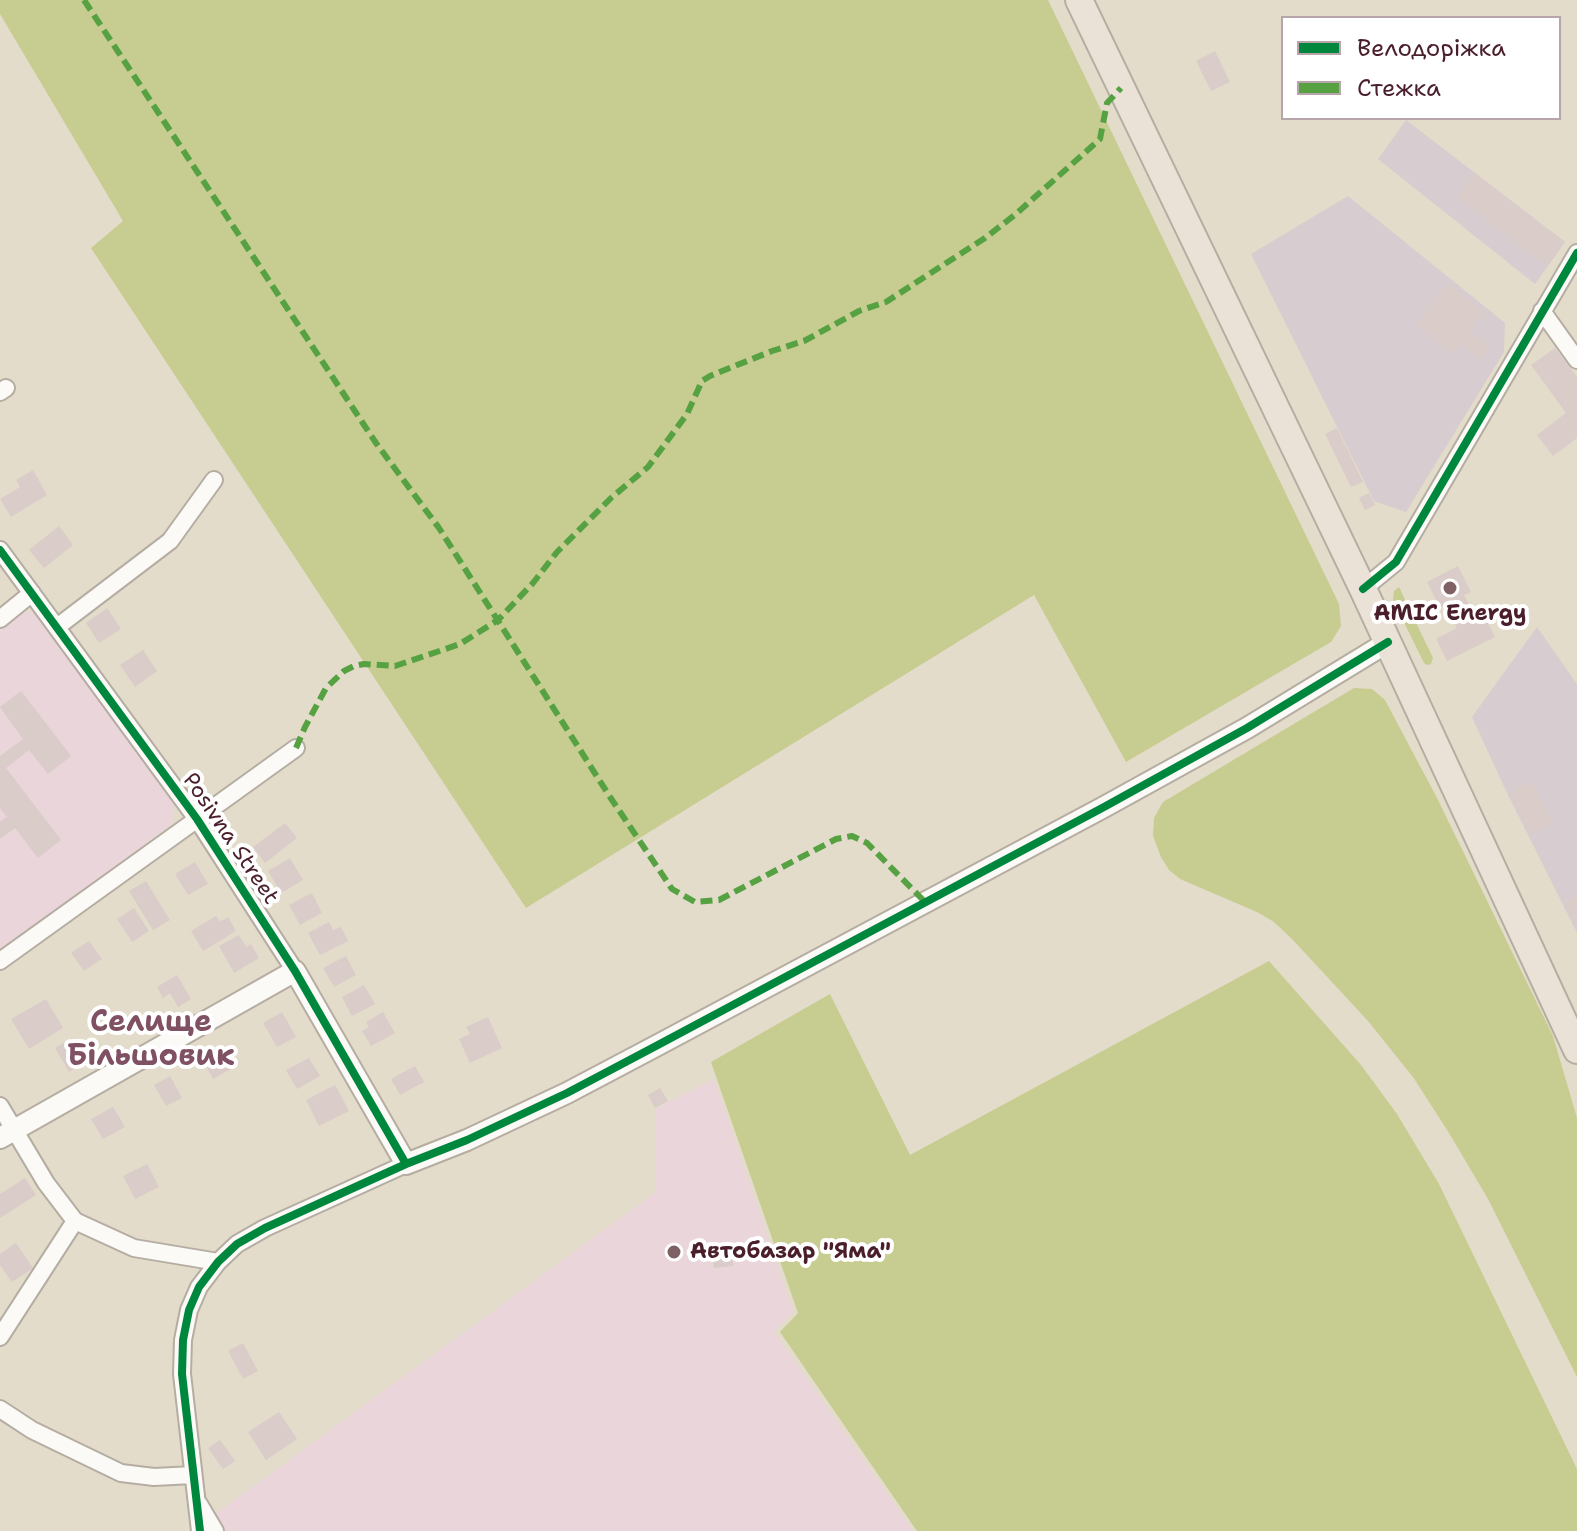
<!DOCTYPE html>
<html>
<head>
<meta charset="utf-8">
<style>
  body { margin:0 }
  #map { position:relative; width:1577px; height:1531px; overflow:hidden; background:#e4dcca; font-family:"Shantell Sans",sans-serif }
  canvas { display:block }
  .legend { position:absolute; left:1281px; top:16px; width:280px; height:104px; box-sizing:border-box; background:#fff; border:2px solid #b7a5aa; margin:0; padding:10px 14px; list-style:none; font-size:24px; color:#4a1f2b }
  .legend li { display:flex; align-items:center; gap:16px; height:40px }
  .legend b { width:40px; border:2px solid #b7a5aa }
</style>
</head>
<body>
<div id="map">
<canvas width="1577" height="1531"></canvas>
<ul class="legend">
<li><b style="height:10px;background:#00873e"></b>Велодоріжка</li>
<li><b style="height:10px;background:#56a243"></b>Стежка</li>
</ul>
</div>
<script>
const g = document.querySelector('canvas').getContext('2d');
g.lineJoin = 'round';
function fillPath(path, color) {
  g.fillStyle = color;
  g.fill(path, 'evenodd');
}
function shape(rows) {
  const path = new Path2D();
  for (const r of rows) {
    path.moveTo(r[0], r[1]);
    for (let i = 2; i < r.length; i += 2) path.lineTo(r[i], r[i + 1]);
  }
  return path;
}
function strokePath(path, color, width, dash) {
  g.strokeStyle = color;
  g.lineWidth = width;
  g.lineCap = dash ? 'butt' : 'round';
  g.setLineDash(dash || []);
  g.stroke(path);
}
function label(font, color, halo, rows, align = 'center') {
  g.font = font + ' "Shantell Sans",sans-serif';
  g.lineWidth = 8;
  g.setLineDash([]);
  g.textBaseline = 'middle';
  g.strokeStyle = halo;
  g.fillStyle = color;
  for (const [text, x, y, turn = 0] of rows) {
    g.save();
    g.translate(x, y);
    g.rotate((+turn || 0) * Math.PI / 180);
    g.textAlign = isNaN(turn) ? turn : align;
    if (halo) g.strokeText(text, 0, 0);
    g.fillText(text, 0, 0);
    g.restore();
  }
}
const built = shape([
  [21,612,38,612,174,802,172,824,0,951,0,629],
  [714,1079,793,1312,774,1332,913,1531,222,1531,214,1515,656,1192,655,1109]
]);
const industrial = shape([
  [1406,120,1565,242,1535,284,1378,159],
  [1348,196,1505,323,1504,352,1406,512,1374,501,1251,254],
  [1537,627,1577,684,1577,933,1506,791,1472,717]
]);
const green = shape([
  [0,0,1048,0,1339,604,1341,626,1331,642,1126,762,1034,595,526,908,91,248,123,221,0,14],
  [1399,587,1433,658,1431,664,1427,665,1424,663,1393,600,1394,591],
  [1354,688,1372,689,1385,700,1438,800,1553,1036,1577,1118,1577,1377,1488,1199,1449,1133,1413,1077,1368,1021,1292,939,1274,922,1257,912,1180,879,1169,870,1161,857,1153,836,1154,818,1163,802],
  [1269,961,1361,1065,1397,1114,1439,1184,1577,1469,1577,1531,917,1531,780,1332,798,1313,711,1062,830,994,910,1155]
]);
const building = shape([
  [1215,51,1230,82,1211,91,1196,61],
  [1475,173,1565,242,1547,266,1457,197],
  [1448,283,1485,312,1470,331,1489,345,1480,359,1460,344,1453,354,1416,325],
  [1555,348,1577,377,1577,438,1553,456,1537,435,1566,413,1531,365],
  [1337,428,1363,482,1351,487,1325,434],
  [33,470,47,495,11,517,0,499,20,487,16,480],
  [1369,493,1375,505,1365,510,1359,498],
  [59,526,73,545,44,568,29,550],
  [1458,566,1471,592,1464,595,1476,618,1483,614,1495,637,1447,661,1436,639,1457,628,1445,605,1440,608,1427,582],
  [107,608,121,629,99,643,86,623],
  [143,650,157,671,135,687,120,665],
  [21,691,71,756,48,774,29,750,6,768,61,840,38,858,15,828,0,839,0,822,7,817,0,808,0,756,23,739,0,707],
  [1531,781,1553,823,1530,834,1509,792],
  [285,823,297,838,265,863,253,847],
  [290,858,303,880,281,893,268,871],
  [195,862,208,884,188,895,175,874],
  [146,881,170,920,153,930,129,891],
  [312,893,322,913,300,925,289,905],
  [1577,896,1577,928,1564,903],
  [134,908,149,931,132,942,117,919],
  [216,916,220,922,228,917,236,931,203,951,191,931],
  [329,922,333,930,341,927,348,941,320,955,308,933],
  [239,935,246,947,251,944,259,958,234,973,219,946],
  [89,941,102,959,84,971,71,953],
  [346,956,356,975,334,987,323,968],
  [177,975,191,999,178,1007,170,993,163,998,157,987],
  [364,985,375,1004,352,1016,342,997],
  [46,999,63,1028,29,1049,11,1019],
  [282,1012,296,1037,277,1047,263,1023],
  [383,1012,395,1033,371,1046,362,1031,369,1027,366,1022],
  [488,1017,502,1048,470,1063,459,1039,470,1034,466,1027],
  [72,1038,86,1062,69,1072,55,1048],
  [221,1046,233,1068,213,1079,204,1062,209,1059,207,1054],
  [309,1058,320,1076,297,1089,286,1070],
  [415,1066,424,1082,400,1095,391,1079],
  [170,1076,182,1098,166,1106,154,1085],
  [335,1085,349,1111,319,1126,306,1100],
  [660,1088,668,1101,655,1108,648,1095],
  [113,1107,125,1127,103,1139,91,1119],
  [147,1164,159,1187,135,1199,123,1176],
  [25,1178,36,1195,0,1218,0,1194],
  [731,1242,733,1266,714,1268,711,1244],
  [16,1243,33,1268,12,1282,0,1265,0,1254],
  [243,1343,258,1371,243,1379,228,1351],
  [279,1412,297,1439,266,1460,248,1432],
  [220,1440,235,1461,223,1469,208,1448]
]);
const minor = shape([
  [1542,311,1577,360],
  [0,392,6,388],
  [0,550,197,819,295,971],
  [1363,589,1396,562,1577,253],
  [0,619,32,593],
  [57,627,170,541,214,480],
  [0,961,296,748],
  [0,1106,46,1183,75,1221,134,1248,218,1262],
  [0,1337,75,1221],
  [0,1409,32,1430,121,1473,154,1477,193,1475],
  [199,1504,215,1531],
  [200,1531,182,1374,183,1340,189,1310,199,1287,218,1262,237,1244,265,1228,406,1164]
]);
const tertiary = shape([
  [0,1138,295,971,406,1164,467,1140,567,1093,656,1046,1104,807,1247,728,1388,642]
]);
const trunk = shape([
  [1079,0,1363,589,1577,1050]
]);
const quiet = shape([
  [84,0,376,443,439,528,610,797,672,889,695,902,719,900,836,839,852,836,867,843,926,903],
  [296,748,305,727,326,688,344,671,354,666,364,664,395,666,460,644,498,620,533,583,557,552,611,498,648,467,687,414,702,381,710,376,772,351,804,341,859,311,886,302,985,238,1016,214,1100,139,1107,103,1121,88]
]);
const cycleway = shape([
  [0,550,197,819,295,971,406,1164],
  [1363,589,1396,562,1577,253],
  [200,1531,182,1374,183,1340,189,1310,199,1287,218,1262,237,1244,265,1228,406,1164,467,1140,567,1093,656,1046,1104,807,1247,728,1388,642]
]);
const markers = [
  [1450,588,8,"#806163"],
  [674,1252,8,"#806163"]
];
const poiNames = [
  ["AMIC Energy",1450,614],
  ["Автобазар \"Яма\"",690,1252,"left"]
];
const streetNames = [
  ["Posivna Street",230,839,56]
];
const districtNames = [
  ["Селище",151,1023],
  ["Більшовик",151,1057]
];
fillPath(built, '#ead5da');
fillPath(industrial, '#d7cccf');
fillPath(green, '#c7cc90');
fillPath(building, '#d9ccc9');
strokePath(minor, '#b5ada2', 20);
strokePath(tertiary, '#b5ada2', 24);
strokePath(trunk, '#b5ada2', 30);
strokePath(minor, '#fbfaf7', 16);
strokePath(tertiary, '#fbfaf7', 20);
strokePath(trunk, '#ebe2d7', 26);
strokePath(quiet, '#56a243', 6, [12, 6]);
strokePath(cycleway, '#00873e', 8);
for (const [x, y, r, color] of markers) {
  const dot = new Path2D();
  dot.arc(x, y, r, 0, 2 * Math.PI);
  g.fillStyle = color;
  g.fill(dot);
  strokePath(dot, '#fff', 3);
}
label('bold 22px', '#4a1f2b', '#fff', poiNames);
label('22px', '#4a1f2b', '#fff', streetNames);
label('bold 30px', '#7f5162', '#fff', districtNames);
</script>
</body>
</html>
